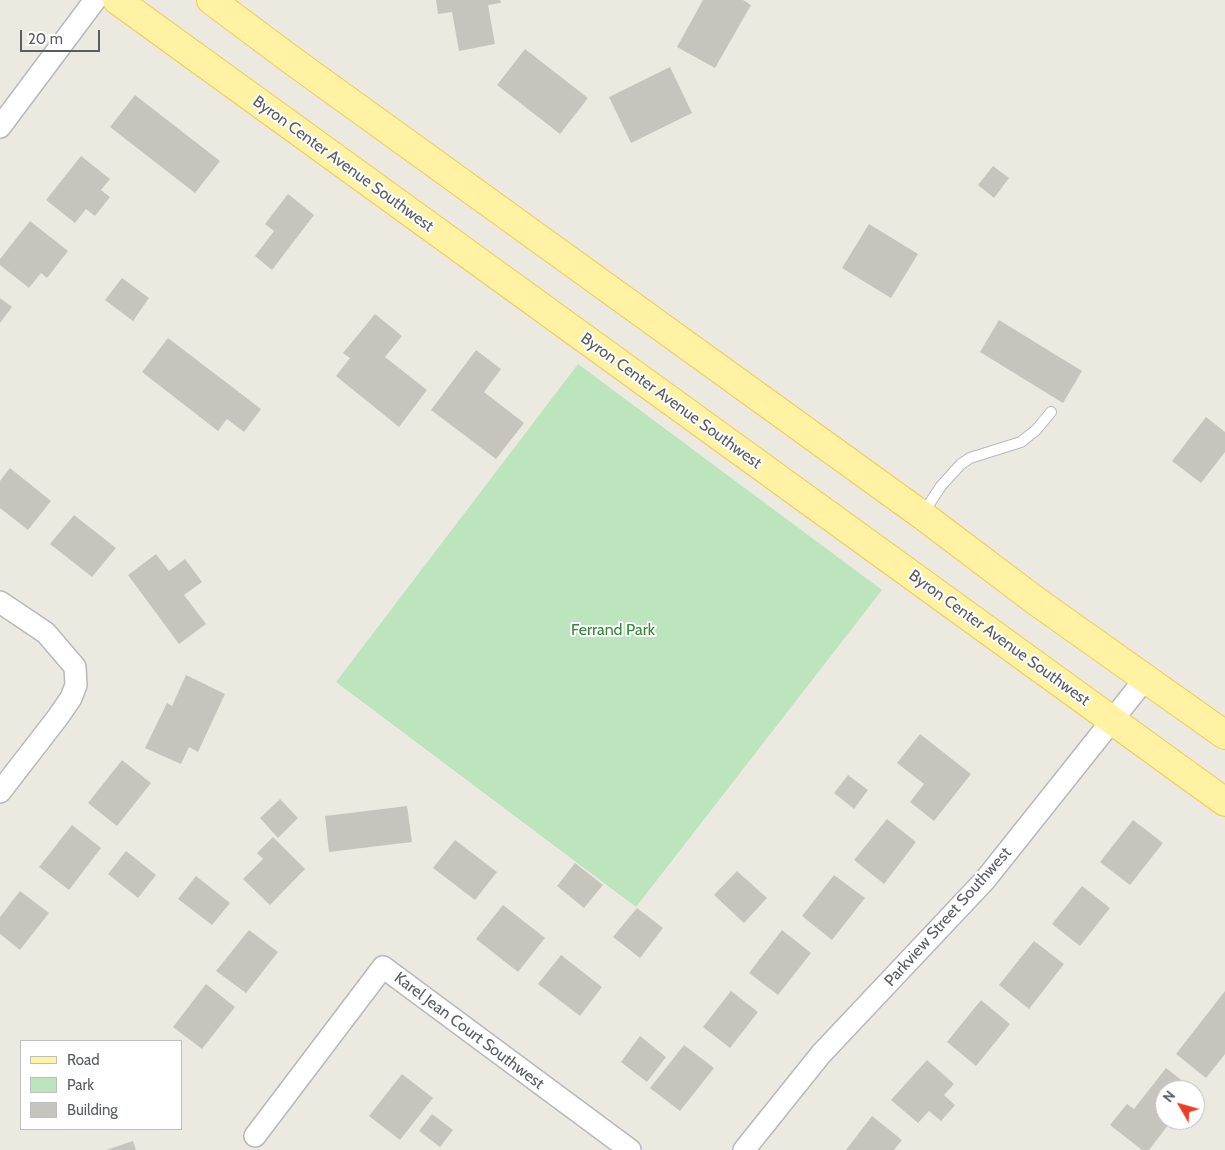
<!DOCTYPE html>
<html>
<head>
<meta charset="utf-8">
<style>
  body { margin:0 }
  #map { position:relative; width:1225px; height:1150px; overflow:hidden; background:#eceae0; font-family:Cabin,sans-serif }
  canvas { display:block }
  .legend { position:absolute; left:20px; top:1040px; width:162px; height:90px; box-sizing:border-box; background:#fff; border:1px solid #bdbec0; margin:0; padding:6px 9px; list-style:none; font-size:15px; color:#595c61 }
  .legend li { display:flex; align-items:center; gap:10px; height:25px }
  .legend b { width:25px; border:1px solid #bdbec0 }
  .north { position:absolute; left:1155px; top:1080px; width:50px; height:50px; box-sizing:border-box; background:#fff; border:1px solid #bdbec0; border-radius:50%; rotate:308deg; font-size:14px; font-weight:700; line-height:20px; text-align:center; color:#595c61 }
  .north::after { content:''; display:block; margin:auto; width:18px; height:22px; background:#eb3c28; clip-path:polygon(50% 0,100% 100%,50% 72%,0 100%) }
  .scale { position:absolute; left:20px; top:30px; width:80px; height:22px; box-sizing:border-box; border:2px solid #595c61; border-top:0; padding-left:6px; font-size:15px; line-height:18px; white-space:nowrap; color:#595c61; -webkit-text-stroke:4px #fff; paint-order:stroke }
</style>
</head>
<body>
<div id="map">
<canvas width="1225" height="1150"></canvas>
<ul class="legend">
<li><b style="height:6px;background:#fff2a2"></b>Road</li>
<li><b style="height:14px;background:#bce5bd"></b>Park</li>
<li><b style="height:14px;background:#c7c4bd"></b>Building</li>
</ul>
<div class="north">N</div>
<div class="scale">20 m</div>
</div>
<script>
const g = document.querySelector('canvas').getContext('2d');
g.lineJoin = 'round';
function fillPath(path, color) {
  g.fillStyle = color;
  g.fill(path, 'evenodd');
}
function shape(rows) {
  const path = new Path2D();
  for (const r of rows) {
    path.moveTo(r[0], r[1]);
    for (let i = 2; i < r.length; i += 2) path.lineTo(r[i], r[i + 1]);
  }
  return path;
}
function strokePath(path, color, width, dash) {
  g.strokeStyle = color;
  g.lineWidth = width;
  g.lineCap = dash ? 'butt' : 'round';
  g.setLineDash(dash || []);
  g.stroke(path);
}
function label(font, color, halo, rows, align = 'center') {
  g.font = font + ' Cabin,sans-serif';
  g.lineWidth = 4;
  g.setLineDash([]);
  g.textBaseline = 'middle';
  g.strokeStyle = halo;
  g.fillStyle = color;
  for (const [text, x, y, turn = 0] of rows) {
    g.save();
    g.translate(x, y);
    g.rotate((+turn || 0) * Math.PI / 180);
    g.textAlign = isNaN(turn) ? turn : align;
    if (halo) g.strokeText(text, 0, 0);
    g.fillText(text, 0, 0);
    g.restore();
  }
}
const green = shape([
  [578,364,882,590,636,907,336,682]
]);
const building = shape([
  [436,0,500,0,501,3,488,5,495,44,459,51,452,12,438,14],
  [703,0,743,0,751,5,715,68,677,47],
  [525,49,588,98,560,134,497,85],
  [670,67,692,113,631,143,609,97],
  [135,95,220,161,195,193,110,127],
  [81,156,110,179,101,190,110,197,95,216,86,209,75,223,46,200],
  [993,166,1009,178,994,198,978,185],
  [288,194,314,215,272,270,255,256,274,231,265,224],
  [30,221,68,251,47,278,41,273,29,288,0,265,0,259],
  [869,224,918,254,891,298,842,268],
  [122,278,149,298,133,321,105,300],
  [0,298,12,307,0,323],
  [375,314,402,336,385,357,427,390,399,427,336,376,350,358,343,353],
  [999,320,1082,371,1063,403,980,352],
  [168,338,261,409,244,432,227,419,218,431,142,372],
  [476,350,501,369,484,392,524,423,496,459,431,410],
  [1206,417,1225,432,1225,452,1201,483,1172,461],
  [10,468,51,501,28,530,0,508,0,481],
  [74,515,116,548,92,577,50,544],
  [156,554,169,571,185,559,202,582,184,595,206,624,179,644,128,575],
  [186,675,225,694,198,752,189,747,181,764,145,748,167,703,172,706],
  [920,734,971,774,934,821,910,802,924,784,897,763],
  [122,760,151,783,117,826,88,803],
  [848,775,868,790,854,809,834,793],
  [280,799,298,818,278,838,260,818],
  [407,806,412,842,329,852,325,816],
  [887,819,916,842,884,884,854,860],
  [1133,820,1163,843,1130,885,1100,862],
  [72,825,101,848,69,890,39,867],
  [273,837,305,869,270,905,243,879,263,859,257,853],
  [455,840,497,872,475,900,433,868],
  [126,851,156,875,138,898,108,874],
  [575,863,603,885,584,908,557,886],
  [737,871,767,898,744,923,714,895],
  [834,875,865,898,832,940,802,916],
  [196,876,230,903,212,925,178,899],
  [1082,886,1110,908,1080,946,1052,924],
  [20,891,49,913,20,950,0,934,0,917],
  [503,905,545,938,518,972,476,939],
  [637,908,663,928,640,958,613,937],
  [249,930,278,952,246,993,216,971],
  [782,930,811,953,778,995,749,973],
  [1034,941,1064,964,1029,1009,999,985],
  [561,955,602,987,580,1016,538,984],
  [206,984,235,1007,202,1049,173,1027],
  [731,991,758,1012,730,1048,703,1027],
  [1225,991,1225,1054,1206,1078,1176,1054],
  [981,1000,1010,1024,976,1066,947,1042],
  [640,1036,666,1057,647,1082,621,1062],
  [684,1045,714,1068,680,1111,650,1088],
  [927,1060,954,1084,944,1095,955,1105,941,1121,929,1111,918,1123,891,1100],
  [1166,1068,1194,1090,1165,1090,1165,1120,1172,1120,1149,1150,1142,1150,1110,1125,1127,1104,1134,1109],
  [402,1074,433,1098,400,1140,369,1116],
  [432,1114,453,1130,440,1147,419,1131],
  [872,1116,902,1140,894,1150,846,1150],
  [133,1141,136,1150,106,1150]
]);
const lane = shape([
  [922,515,941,486,961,464,970,458,1021,442,1036,430,1051,412]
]);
const street = shape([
  [0,127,95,0],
  [0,602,46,633,75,667,76,685,71,698,58,717,0,792],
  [255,1136,383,967,630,1150],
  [744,1150,821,1054,985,880,1145,679]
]);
const primary = shape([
  [117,0,1225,802],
  [211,0,290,59,922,515,1036,601,1225,735]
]);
const streetNames = [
  ["Byron Center Avenue Southwest",343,164,36],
  ["Byron Center Avenue Southwest",671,401,36],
  ["Byron Center Avenue Southwest",999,638,36],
  ["Parkview Street Southwest",948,917,-48],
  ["Karel Jean Court Southwest",469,1031,37]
];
const parkNames = [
  ["Ferrand Park",613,630]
];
fillPath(green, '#bce5bd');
fillPath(building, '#c7c4bd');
strokePath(lane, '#b6b8bd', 12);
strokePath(street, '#b6b8bd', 24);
strokePath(primary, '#f3ca53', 30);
strokePath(lane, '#fff', 10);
strokePath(street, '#fff', 21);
strokePath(primary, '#fff2a2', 28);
label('16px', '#595c61', '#fff', streetNames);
label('16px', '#34863a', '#fff', parkNames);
</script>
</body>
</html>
